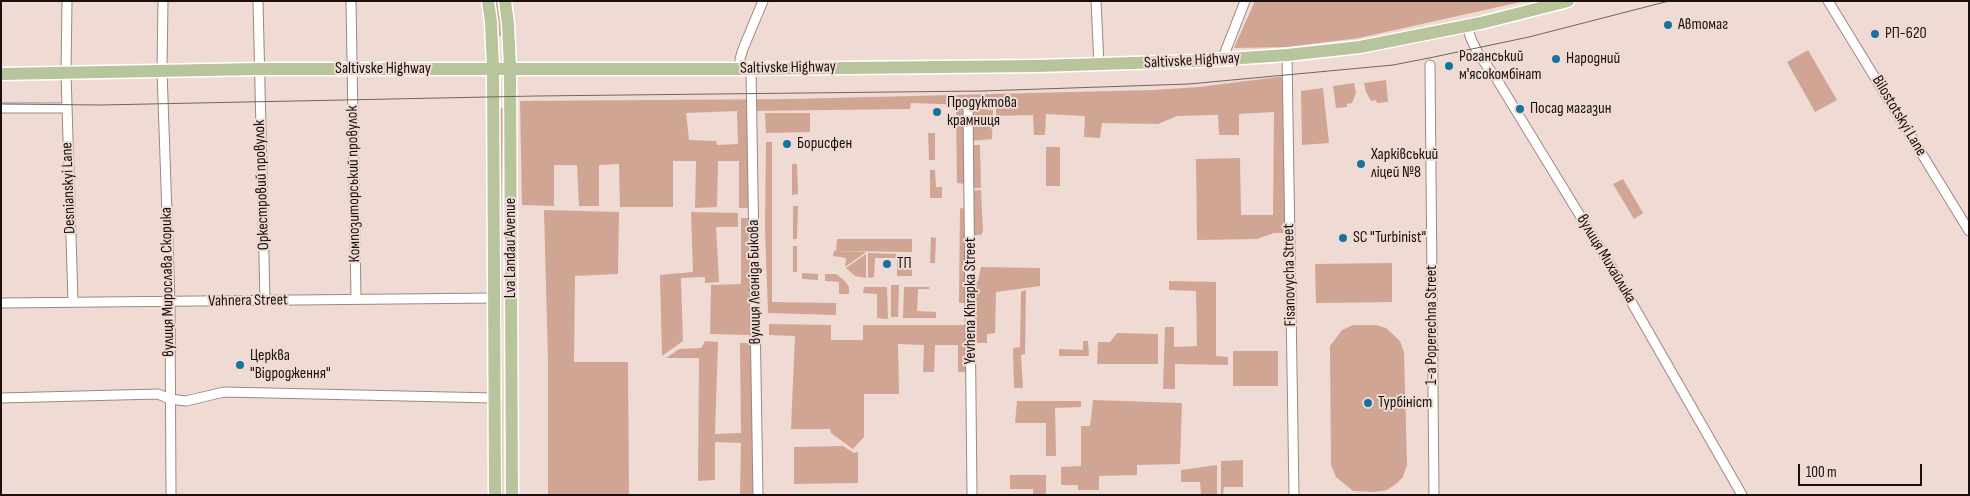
<!DOCTYPE html>
<html>
<head>
<meta charset="utf-8">
<style>
  body { margin:0 }
  #map { position:relative; width:1970px; height:496px; overflow:hidden; background:#efdbd3; font-family:"Sofia Sans Condensed",sans-serif }
  canvas { display:block }
  .frame { position:absolute; inset:0; border:2px solid #18110f; pointer-events:none }
  .scale { position:absolute; left:1798px; top:464px; width:124px; height:22px; box-sizing:border-box; border:2px solid #18110f; border-top:0; padding-left:6px; font-size:15px; line-height:18px; white-space:nowrap; color:#18110f; -webkit-text-stroke:4px #efdbd3; paint-order:stroke }
</style>
</head>
<body>
<div id="map">
<canvas width="1970" height="496"></canvas>
<div class="frame"></div>
<div class="scale">100 m</div>
</div>
<script>
const g = document.querySelector('canvas').getContext('2d');
g.lineJoin = 'round';
function fillPath(path, color) {
  g.fillStyle = color;
  g.fill(path, 'evenodd');
}
function shape(rows) {
  const path = new Path2D();
  for (const r of rows) {
    path.moveTo(r[0], r[1]);
    for (let i = 2; i < r.length; i += 2) path.lineTo(r[i], r[i + 1]);
  }
  return path;
}
function strokePath(path, color, width, dash) {
  g.strokeStyle = color;
  g.lineWidth = width;
  g.lineCap = dash ? 'butt' : 'round';
  g.setLineDash(dash || []);
  g.stroke(path);
}
function label(font, color, halo, rows, align = 'center') {
  g.font = font + ' "Sofia Sans Condensed",sans-serif';
  g.lineWidth = 4;
  g.setLineDash([]);
  g.textBaseline = 'middle';
  g.strokeStyle = halo;
  g.fillStyle = color;
  for (const [text, x, y, turn = 0] of rows) {
    g.save();
    g.translate(x, y);
    g.rotate((+turn || 0) * Math.PI / 180);
    g.textAlign = isNaN(turn) ? turn : align;
    if (halo) g.strokeText(text, 0, 0);
    g.fillText(text, 0, 0);
    g.restore();
  }
}
const green = shape([
  [493,1,497,1,503,36,498,36],
  [1255,1,1525,1,1359,38,1287,47,1234,48],
  [1808,50,1837,100,1815,112,1787,62],
  [1286,76,1287,233,1274,233,1257,239,1197,240,1196,159,1240,158,1241,215,1273,215,1274,112,1239,114,1239,135,1219,135,1218,115,1214,115,1177,116,1158,124,1102,123,1100,138,1084,137,1085,116,1046,114,1045,135,1034,135,1033,115,996,116,996,108,968,105,911,103,910,109,748,111,749,208,739,208,739,161,718,161,717,207,695,208,696,161,673,161,673,207,620,207,619,164,599,165,599,206,579,206,577,165,554,165,554,206,522,205,520,101,791,99,1153,90,1199,87],
  [737,111,738,144,717,145,716,141,689,140,686,113],
  [1386,80,1388,102,1377,103,1376,100,1371,101,1366,92,1364,83],
  [1354,83,1356,93,1352,103,1347,104,1347,107,1336,108,1333,86],
  [1323,88,1329,143,1302,145,1301,91],
  [498,108,503,108,501,221,503,495,499,495],
  [970,108,993,110,992,139,971,141],
  [956,109,964,109,965,184,957,183],
  [765,113,810,113,810,132,766,133],
  [928,133,935,133,935,160,929,160],
  [766,142,772,142,772,302,836,303,836,315,768,313,765,229],
  [970,145,980,145,981,188,971,188],
  [1046,147,1060,147,1060,186,1046,186],
  [792,164,797,164,798,194,792,195],
  [930,170,935,170,936,187,942,187,942,198,930,198],
  [1623,179,1643,213,1634,219,1613,184],
  [981,190,983,232,981,235,972,235,971,191],
  [793,206,798,206,797,239,793,239],
  [960,208,967,209,966,303,959,303],
  [544,210,619,212,618,274,575,276,574,362,628,362,629,495,548,495,548,361],
  [691,212,738,213,738,227,716,227,719,282,705,283,705,277,681,278,683,341,662,356,660,275,693,272],
  [741,218,749,218,751,335,710,334,711,285,741,284],
  [931,237,936,238,935,263,930,263],
  [837,239,912,239,912,252,836,251],
  [793,246,797,246,797,272,793,272],
  [834,251,866,252,845,267,846,258,833,256],
  [868,253,896,254,896,258,875,258,874,277,868,278],
  [866,254,866,278,855,276,846,268],
  [897,255,912,255,912,276,897,276],
  [1392,263,1392,302,1316,303,1315,264],
  [981,267,1040,268,1040,286,996,292,995,333,987,334,987,343,973,343,974,284,978,281],
  [802,273,818,274,818,280,802,279],
  [825,274,836,274,844,280,849,287,849,294,839,294,839,282,825,281],
  [1169,281,1216,282,1216,356,1228,357,1228,365,1175,364,1175,389,1163,389,1165,327,1174,327,1174,347,1197,346,1196,291,1169,290],
  [891,285,899,285,898,317,891,317],
  [864,287,887,287,888,319,877,318,877,294,863,293],
  [904,287,929,287,929,289,918,289,917,311,936,312,936,318,903,318],
  [1026,290,1025,354,1021,355,1023,388,1014,388,1013,348,1020,347,1021,292],
  [769,324,831,325,831,340,863,340,863,325,968,325,968,372,958,372,958,345,935,345,934,372,923,372,924,345,898,344,899,394,864,394,864,437,853,449,831,433,830,429,791,429,795,336,769,335],
  [1353,325,1376,325,1386,328,1400,341,1404,352,1407,465,1403,477,1396,484,1387,490,1375,492,1353,491,1336,477,1331,465,1330,346,1342,330],
  [1117,333,1158,334,1158,364,1097,364,1098,342,1110,342],
  [705,341,718,342,715,434,741,433,740,343,752,343,754,495,740,495,741,443,715,442,715,480,698,481,699,358,666,358,679,349,701,348],
  [1083,341,1088,341,1089,356,1059,356,1059,349,1083,350],
  [1233,351,1278,351,1278,386,1233,386],
  [1093,400,1182,403,1180,464,1137,465,1137,475,1099,476,1099,490,1078,490,1078,485,1061,485,1061,467,1081,466,1081,426,1090,426],
  [1017,401,1081,401,1081,407,1055,408,1056,456,1046,456,1046,423,1015,423],
  [843,446,854,453,858,452,858,483,794,484,794,447],
  [1243,460,1243,487,1224,487,1223,495,1221,495,1221,461],
  [1217,465,1217,495,1201,495,1200,482,1181,482,1181,470],
  [1010,475,1046,475,1046,495,1033,495,1033,489,1010,489]
]);
const street = shape([
  [67,1,66,73,73,302],
  [163,1,162,70,170,302,171,495],
  [258,1,265,301],
  [351,1,356,299],
  [1096,1,1099,65],
  [1828,1,1969,231],
  [1467,26,1471,39,1479,55,1496,78,1609,263,1742,495],
  [1287,55,1294,495],
  [1222,60,1245,1],
  [1430,65,1434,495],
  [740,69,740,59,743,49,763,1],
  [751,69,758,495],
  [968,107,972,495],
  [1,108,67,108],
  [1,303,494,298],
  [1,398,158,394,170,399,186,401,224,392,494,398]
]);
const primary = shape([
  [488,1,491,22,493,68,495,495],
  [505,1,508,24,510,68,512,495],
  [1,74,259,69,751,69,1037,66,1197,61,1287,55,1360,47,1481,23,1568,1]
]);
const tram = shape([
  [1,104,101,105,536,96,982,91,1189,84,1393,65,1429,58,1529,37,1669,1]
]);
const markers = [
  [1668,25,5,"#1673a1"],
  [1875,34,5,"#1673a1"],
  [1556,59,5,"#1673a1"],
  [1449,66,5,"#1673a1"],
  [1520,109,5,"#1673a1"],
  [937,112,5,"#1673a1"],
  [787,144,5,"#1673a1"],
  [1361,164,5,"#1673a1"],
  [1343,238,5,"#1673a1"],
  [887,264,5,"#1673a1"],
  [240,365,5,"#1673a1"],
  [1368,403,5,"#1673a1"]
];
const poiNames = [
  ["Автомаг",1678,25],
  ["РП-620",1885,34],
  ["Роганський",1459,57],
  ["м'ясокомбінат",1459,75],
  ["Народний",1566,59],
  ["Продуктова",947,103],
  ["крамниця",947,121],
  ["Посад магазин",1530,109],
  ["Борисфен",797,144],
  ["Харківський",1371,155],
  ["ліцей №8",1371,173],
  ["SC \"Turbinist\"",1353,238],
  ["ТП",897,264],
  ["Церква",250,356],
  ["\"Відродження\"",250,374],
  ["Турбініст",1378,403]
];
const streetNames = [
  ["Saltivske Highway",1192,61,-3],
  ["Saltivske Highway",788,68,-1],
  ["Saltivske Highway",383,69],
  ["Bilostotskyi Lane",1899,116,59],
  ["Композиторський провулок",354,184,-91],
  ["Оркестровий провулок",262,185,-92],
  ["Desnianskyi Lane",69,188,-92],
  ["Lva Landau Avenue",511,248,-90],
  ["вулиця Михайлика",1606,259,59],
  ["Fisanovycha Street",1290,275,-91],
  ["вулиця Мирослава Скорика",168,282,-91],
  ["вулиця Леоніда Бикова",755,282,-91],
  ["Vahnera Street",248,301,-1],
  ["Yevhena Khrapka Street",971,301,-90],
  ["1-a Poperechna Street",1432,325,-90]
];
fillPath(green, '#d1a593');
strokePath(street, '#9b8981', 11);
strokePath(primary, '#fff', 15);
strokePath(street, '#fff', 9);
strokePath(primary, '#b8c49b', 12);
strokePath(tram, '#70645f', 1);
for (const [x, y, r, color] of markers) {
  const dot = new Path2D();
  dot.arc(x, y, r, 0, 2 * Math.PI);
  g.fillStyle = color;
  g.fill(dot);
  strokePath(dot, '#efdbd3', 2);
}
label('16px', '#18110f', '#efdbd3', poiNames, 'left');
label('16px', '#18110f', '#efdbd3', streetNames);
</script>
</body>
</html>
